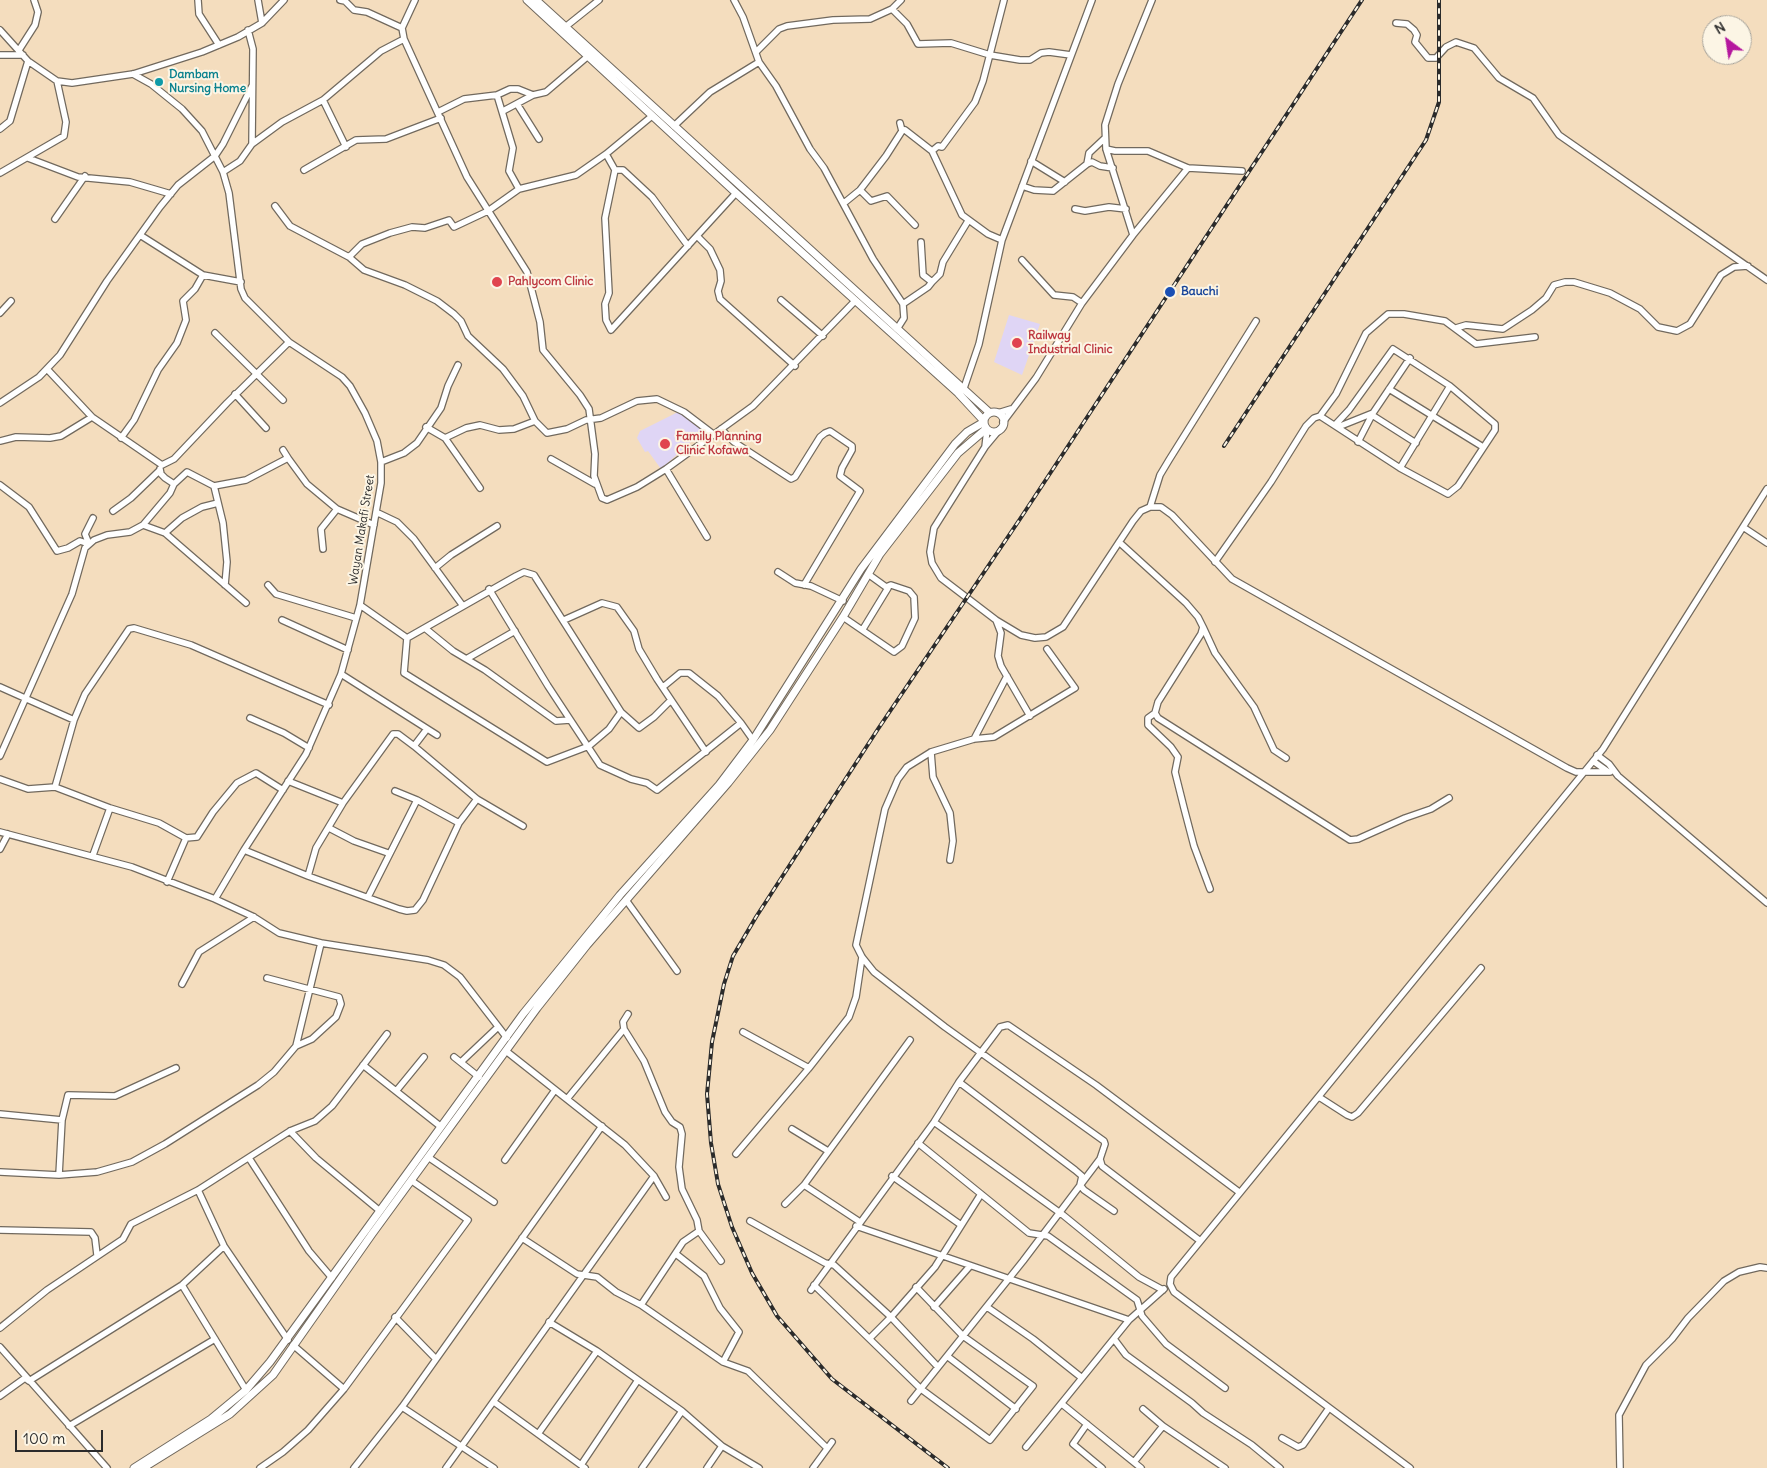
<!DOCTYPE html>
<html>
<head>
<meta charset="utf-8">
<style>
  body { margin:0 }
  #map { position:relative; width:1767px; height:1468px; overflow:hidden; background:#f4ddbe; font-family:Delius,sans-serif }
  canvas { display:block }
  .north { position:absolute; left:1702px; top:15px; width:50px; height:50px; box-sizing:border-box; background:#fcf5e5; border:1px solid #a8a49b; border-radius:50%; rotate:329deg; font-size:14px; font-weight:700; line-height:20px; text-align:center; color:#2b2b2b }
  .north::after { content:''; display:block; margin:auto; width:18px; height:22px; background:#b5179e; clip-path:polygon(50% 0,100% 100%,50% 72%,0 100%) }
  .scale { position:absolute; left:15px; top:1430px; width:88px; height:22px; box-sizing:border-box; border:2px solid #2b2b2b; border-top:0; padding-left:6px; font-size:15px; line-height:18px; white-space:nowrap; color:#2b2b2b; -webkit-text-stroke:4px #fcf5e5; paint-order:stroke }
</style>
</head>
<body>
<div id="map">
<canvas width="1767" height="1468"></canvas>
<div class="north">N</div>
<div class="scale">100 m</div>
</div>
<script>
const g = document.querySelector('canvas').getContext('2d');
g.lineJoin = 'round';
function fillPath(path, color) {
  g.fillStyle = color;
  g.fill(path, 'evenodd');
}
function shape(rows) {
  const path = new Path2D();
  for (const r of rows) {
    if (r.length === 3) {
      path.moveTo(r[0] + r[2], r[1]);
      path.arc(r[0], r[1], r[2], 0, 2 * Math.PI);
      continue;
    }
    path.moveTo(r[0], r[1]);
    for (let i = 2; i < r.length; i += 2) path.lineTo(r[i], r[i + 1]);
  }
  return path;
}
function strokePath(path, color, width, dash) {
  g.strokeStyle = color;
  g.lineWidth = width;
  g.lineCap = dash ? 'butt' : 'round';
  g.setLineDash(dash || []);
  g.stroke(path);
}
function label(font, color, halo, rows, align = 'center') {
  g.font = font + ' Delius,sans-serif';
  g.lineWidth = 4;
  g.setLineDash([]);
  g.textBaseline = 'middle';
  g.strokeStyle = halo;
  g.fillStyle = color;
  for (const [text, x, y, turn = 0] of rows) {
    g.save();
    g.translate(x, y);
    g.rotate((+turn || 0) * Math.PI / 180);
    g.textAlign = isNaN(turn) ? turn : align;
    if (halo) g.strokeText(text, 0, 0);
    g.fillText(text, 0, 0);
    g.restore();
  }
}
const built = shape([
  [1009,315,1040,324,1022,375,994,362],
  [682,410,703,431,661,469,648,451,645,452,637,438,640,431]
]);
const minor = shape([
  [198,0,199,14,219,45],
  [258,0,262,23],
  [340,0,345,1,354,10,367,12,402,28],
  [415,0,402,28,404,39,467,177,527,272,540,322,543,350,580,395,589,409,595,454,594,476,602,498,607,500,637,487,666,469,753,406,855,301],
  [734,0,743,17,759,62,776,86,810,149,824,168,873,259,903,304,904,318,897,329],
  [892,9,907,24,918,44,951,43,990,55,1020,60,1030,60,1041,53,1049,52,1071,55],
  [1396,23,1407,24,1414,30,1417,35,1415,42,1428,58,1436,58,1446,47,1456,42,1474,48,1499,78,1533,98,1559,135,1767,280],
  [564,28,599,0],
  [0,30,28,61,57,81,72,83,133,74,202,52,238,37,262,23,284,0],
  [248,30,253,49,252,144],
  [19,50,35,25,38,12,34,0],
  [756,52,779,29,787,26,833,20,870,19,892,9,901,0],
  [0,55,23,55],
  [133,74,151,84,182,109,202,131,223,172,229,193,241,289,245,298,289,342,342,377,350,386,365,413,377,441,381,462,381,483,360,605,341,674,306,754,244,850,215,899],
  [497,95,513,148,509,171,519,189],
  [323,100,346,147],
  [517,104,539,139],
  [503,111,533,95,546,92,587,57],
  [438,112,464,99,497,95,510,89,518,89,533,95],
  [674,126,710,92,759,62],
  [0,129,10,121,28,61],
  [905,130,932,151,962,215,988,234,1002,240],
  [1106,149,1115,151,1148,151,1188,168,1242,171],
  [932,151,938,146,942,147,975,102,983,81,1004,0],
  [606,154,615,170,605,218,609,293,605,304,606,320,611,330,736,193],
  [28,158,78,177,130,182,171,194],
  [1031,161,1065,182],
  [1087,164,1089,153,1105,138],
  [304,170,356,140,386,139,441,118],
  [615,170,623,170,652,197,688,246],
  [223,172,240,161,252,144,282,122,323,100,381,51,404,39],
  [0,173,64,136,66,122,57,81],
  [1022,186,1034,190,1053,191,1087,164,1092,162,1100,166,1113,168],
  [860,190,871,201,887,196,915,225],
  [844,203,860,190,886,156,902,131,900,123],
  [275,206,290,226,349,257,364,270,405,285,437,301,454,314,461,321,468,336,503,369,523,396,535,421,547,433,567,429,586,420,601,418,637,401,657,399,684,412,713,434],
  [1075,209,1085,211,1109,207,1126,209],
  [55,219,85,176],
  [140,235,203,275,241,282],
  [1133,235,1188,168],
  [697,236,710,249,720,270,721,281,718,291,720,299,795,366],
  [349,257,362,244,390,233,412,227,425,228,449,220,454,227,488,211,519,189,576,175,606,154,652,116],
  [1022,260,1054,295,1073,297,1082,303],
  [932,282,940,274,943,262,968,221],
  [781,300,823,336],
  [903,304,928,287,932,282,923,275,921,242],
  [0,313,11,301],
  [1456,328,1466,325,1503,329,1532,310,1546,298,1554,285,1565,282,1574,282,1610,293,1640,309,1658,327,1677,331,1690,324,1721,275,1734,267,1748,266],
  [215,333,283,400],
  [47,369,92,417,162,465],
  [964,388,979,344,1002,240,1092,0],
  [1389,389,1483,447],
  [235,394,266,428],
  [0,403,39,377,60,355,107,281,160,207,178,185,215,156,223,144,252,86],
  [998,413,1011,409],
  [1372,415,1416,443],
  [1320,416,1336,394,1366,333,1388,314,1404,314,1445,321,1476,344,1535,337],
  [1003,422,1036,378,1082,303,1133,235,1106,149,1105,125,1118,84,1152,0],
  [426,427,445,438,480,488],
  [1338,427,1373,413],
  [721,429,734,442,791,479,795,477,820,437,825,433,830,431,852,446,852,450,842,468,840,476,860,491,804,585],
  [987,430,985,447,934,528,930,552,932,563,941,578,996,620,1021,635,1035,638,1046,637,1063,627,1133,521,1141,511,1150,507,1161,507,1172,515,1232,579,1567,768,1576,772,1610,772],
  [121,438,134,420,158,370,177,343,186,320,183,301,195,289,203,275],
  [445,438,466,428,480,425,499,430,514,429,535,421],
  [0,441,16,437,50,438,61,436,92,417],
  [1358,442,1373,413,1410,358],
  [985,447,1000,429],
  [283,450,288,458],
  [551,459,595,484],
  [381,462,404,453,417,443,441,408,448,386,458,365],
  [162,465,174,459,227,403,289,342],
  [1400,468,1450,386],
  [160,469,161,474,165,478,174,484],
  [666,469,707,537],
  [0,485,29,507,57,551,68,548,80,541,89,544,85,534,93,518],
  [214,486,223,523,227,562,225,585],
  [1150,507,1160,475,1169,460,1256,321],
  [113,511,131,498,160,470],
  [376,512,397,522,414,539,463,606],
  [143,525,165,533,246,603],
  [1743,527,1767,543],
  [165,533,182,518,202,507,218,503],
  [1119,542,1186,603,1198,617,1203,627,1201,634,1158,702,1155,713,1158,718,1350,840,1358,839,1405,818,1431,809,1449,798],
  [323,549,321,529,337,509],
  [1215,562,1271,482,1306,426,1314,418,1320,416,1400,468,1448,494,1458,486,1495,430,1495,424,1450,386,1393,349,1349,410,1335,425],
  [435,568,451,555,497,526],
  [778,572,795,583,811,586,843,601],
  [268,585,276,594,356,618],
  [489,589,548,686,600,765,631,779,647,783,657,790,741,723,753,740],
  [360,605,407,638,404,673,547,762,589,746,609,729,621,712,534,575,524,572,516,576,407,638],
  [843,617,894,652,902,646,915,618,914,597,909,591,891,585,886,587,868,574],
  [282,620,348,650],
  [564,620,602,603,617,607,634,631,639,649,657,679,706,752],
  [996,620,1001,633,998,656,1001,666,1030,716],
  [1203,627,1215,653,1254,707,1274,750,1286,758],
  [426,629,453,651,485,670,556,721,570,720],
  [863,629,888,588],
  [1047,649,1075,688,994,737,974,739,931,752,907,767,898,779,885,809,856,945,862,957,874,972,945,1027,1104,1141,1105,1144,1100,1159,1102,1166,1199,1240],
  [468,658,515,631],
  [341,674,437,735],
  [0,687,74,720],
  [663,687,680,673,689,673,718,696,741,723],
  [621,712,639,728,654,717,671,700],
  [1155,713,1148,718,1148,725,1171,747,1178,757,1175,772,1184,808,1194,846,1210,889],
  [250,718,284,733,309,748],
  [974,739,1007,676],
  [414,746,427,729],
  [931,752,933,777,950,813,953,841,950,860],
  [1597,755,1609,764,1618,776,1767,903],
  [0,756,72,594,85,548,94,540,107,535,130,532,143,525,170,493,174,484,187,472,214,486,246,480,288,458,307,484,337,509,374,525],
  [1593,761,1607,771],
  [0,779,28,789,55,787,110,808,159,823,186,838,167,882],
  [288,781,343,803],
  [55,787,74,720,85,694,129,629,134,628,191,645,329,705],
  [395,791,417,800],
  [477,799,459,823,423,900,415,910,407,911,399,909,308,876,316,848,343,803,393,734,398,734,414,746,477,799,523,826],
  [329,828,354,841,388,853],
  [0,832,132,867,215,899,254,917,279,933,321,943,428,960,444,965,460,977,507,1038],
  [186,838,197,837,213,812,237,783,256,773,283,790],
  [0,849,8,834],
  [244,850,308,876],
  [93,855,110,808],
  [368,897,417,800,459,823],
  [626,900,677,971],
  [267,978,339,997,341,1004,336,1017,312,1039,296,1046],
  [182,984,199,952,254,917],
  [628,1014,623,1022,624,1029,644,1061,665,1112,672,1122,680,1127,682,1134,679,1167,682,1189,697,1220,699,1231,721,1261],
  [743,1032,809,1068],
  [506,1051,625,1145,654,1176,666,1197],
  [454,1057,479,1077],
  [461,1062,498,1027],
  [363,1065,440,1126],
  [959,1082,1075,1170,1082,1176,1080,1185,1084,1190,1114,1211],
  [397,1090,424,1057],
  [1319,1097,1347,1115,1352,1117,1358,1113,1481,968],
  [567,1099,624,1029],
  [0,1114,62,1120,59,1175],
  [62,1120,68,1095,115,1096,176,1068],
  [934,1122,1063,1215,1139,1277,1163,1290],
  [792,1129,828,1151],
  [290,1131,316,1158,380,1211],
  [736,1154,809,1068,849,1017,856,997,862,957],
  [428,1157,494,1202],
  [249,1158,309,1251,332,1278],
  [505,1160,555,1090],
  [0,1172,59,1175,97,1172,132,1162,165,1144,258,1085,274,1072,296,1046,321,943],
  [892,1176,961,1225],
  [804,1185,860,1222],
  [198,1190,224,1246,288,1340],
  [981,1194,1029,1233,1048,1236,1137,1300,1142,1316,1166,1344,1225,1388],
  [785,1204,804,1185,910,1040],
  [750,1221,825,1263,834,1265,891,1317,938,1367],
  [856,1226,1129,1320],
  [0,1230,91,1232,95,1238,97,1255],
  [522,1238,577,1274,597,1277,616,1292,641,1305,723,1362,748,1371,827,1448],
  [676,1254,704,1276,720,1308,739,1332,723,1362],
  [182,1285,246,1390],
  [814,1285,921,1389,990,1440,1033,1386,963,1336,916,1287],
  [811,1290,934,1122,959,1082,1000,1027,1008,1025,1096,1085,1239,1192],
  [641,1305,683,1242,699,1231],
  [934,1307,970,1266],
  [987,1307,1033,1339,1082,1378],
  [395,1317,435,1358],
  [549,1322,597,1351,682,1411,722,1446,759,1468],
  [0,1328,47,1290,123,1239,131,1224,198,1190,290,1131,315,1121,332,1106,387,1034],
  [870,1338,891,1317,935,1267,981,1194,918,1143],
  [1114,1339,1126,1355,1192,1403,1203,1413,1252,1445,1280,1468],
  [293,1345,344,1389],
  [0,1347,107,1468],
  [947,1356,1016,1409],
  [0,1396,25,1378,29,1381,182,1285,224,1246],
  [911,1401,1023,1261,1100,1159],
  [494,1402,585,1468],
  [1062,1404,1141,1468],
  [402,1407,494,1468],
  [1143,1409,1163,1426,1225,1468],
  [1087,1424,1073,1444,1102,1468],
  [69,1426,215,1339],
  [538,1434,597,1351],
  [1282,1438,1298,1447,1303,1445,1329,1408],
  [1026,1447,1129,1320,1164,1289],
  [1134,1462,1163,1426],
  [581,1465,638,1380],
  [260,1468,283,1452,308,1430,344,1389,468,1220,412,1181],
  [354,1468,402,1407,602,1126],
  [446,1468,654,1176],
  [642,1468,682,1411],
  [707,1468,722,1446],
  [813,1468,832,1442],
  [1410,1468,1182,1298,1174,1292,1170,1284,1171,1277,1603,749,1767,489],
  [1620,1468,1619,1415,1646,1365,1672,1339,1688,1318,1724,1281,1739,1272,1760,1267,1767,1268]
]);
const tertiary = shape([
  [527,0,736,193,958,393,984,421],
  [536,0,990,413],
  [994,422,10],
  [134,1468,211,1419,246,1390,270,1362,523,1014,620,895,719,785,753,740,861,569,955,444,967,432,984,422],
  [143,1468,230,1414,273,1375,372,1234,537,1008,587,945,728,783,770,730,843,617,880,554,958,453,986,429]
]);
const rail = shape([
  [1224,446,1426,140,1439,102,1439,0],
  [948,1468,832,1379,777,1316,752,1273,732,1227,718,1184,711,1143,707,1094,712,1042,724,984,733,956,756,917,878,729,1020,519,1362,0]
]);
const markers = [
  [159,82,5,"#0f9aa8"],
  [497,282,6,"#e0444e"],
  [1170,292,6,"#1a4fb4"],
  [1017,343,6,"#e0444e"],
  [665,444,6,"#e0444e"]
];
const cultureNames = [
  ["Dambam",169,75],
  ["Nursing Home",169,89]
];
const healthNames = [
  ["Pahlycom Clinic",508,282],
  ["Railway",1028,336],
  ["Industrial Clinic",1028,350],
  ["Family Planning",676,437],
  ["Clinic Kofawa",676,451]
];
const transitNames = [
  ["Bauchi",1181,292]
];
const streetNames = [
  ["Wayan Makafi Street",362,530,-81]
];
fillPath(built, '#dfd5f5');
strokePath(minor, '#71695e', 8);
strokePath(tertiary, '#71695e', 9);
strokePath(minor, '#fff', 5.5);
strokePath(tertiary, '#fff', 7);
strokePath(rail, '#2b2b2b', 4);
strokePath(rail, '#fcf5e5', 2, [5.5]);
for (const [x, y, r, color] of markers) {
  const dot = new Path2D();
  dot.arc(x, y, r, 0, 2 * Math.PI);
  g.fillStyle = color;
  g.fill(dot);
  strokePath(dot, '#fcf5e5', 2);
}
label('bold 12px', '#0d838f', '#fcf5e5', cultureNames, 'left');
label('bold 12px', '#be3a42', '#fcf5e5', healthNames, 'left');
label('bold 12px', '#164399', '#fcf5e5', transitNames, 'left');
label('12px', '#2b2b2b', '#fcf5e5', streetNames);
</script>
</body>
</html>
